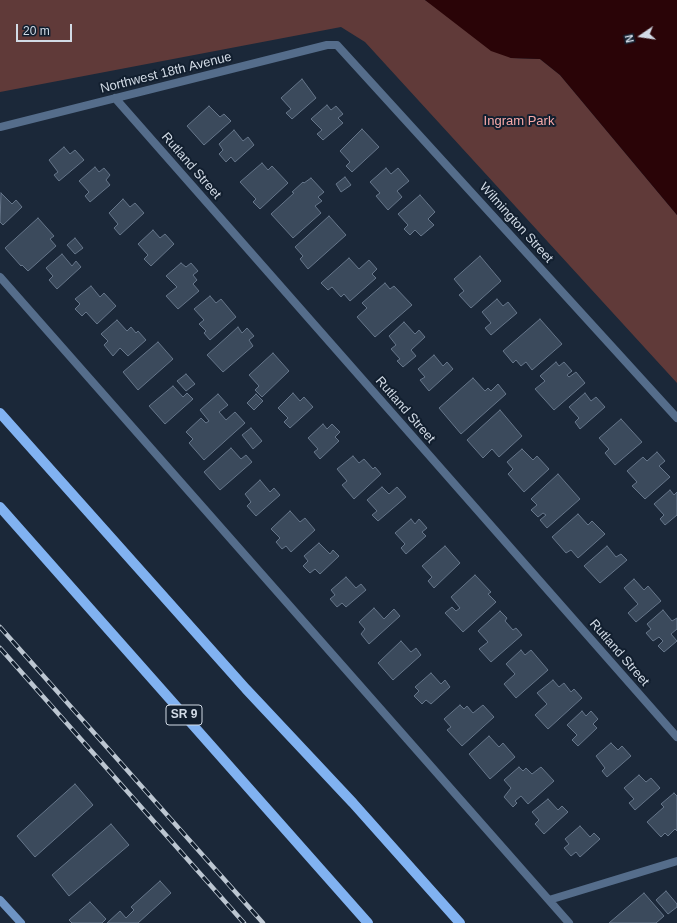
<!DOCTYPE html>
<html>
<head>
<meta charset="utf-8">
<style>
  body { margin:0 }
  #map { position:relative; width:677px; height:923px; overflow:hidden; background:#1b2839; font-family:Helvetica,sans-serif }
  canvas { display:block }
  .north { position:absolute; left:621px; top:16px; width:40px; height:40px; -webkit-text-stroke:3px #121f2f; paint-order:stroke; rotate:257deg; font-size:11px; font-weight:700; line-height:16px; text-align:center; color:#d2dbe6 }
  .north::after { content:''; display:block; margin:auto; width:14px; height:18px; background:#d2dbe6; clip-path:polygon(50% 0,100% 100%,50% 72%,0 100%) }
  .scale { position:absolute; left:16px; top:24px; width:56px; height:18px; box-sizing:border-box; border:2px solid #d2dbe6; border-top:0; padding-left:5px; font-size:12px; line-height:14px; white-space:nowrap; color:#d2dbe6; -webkit-text-stroke:3px #121f2f; paint-order:stroke }
</style>
</head>
<body>
<div id="map">
<canvas width="677" height="923"></canvas>
<div class="north">N</div>
<div class="scale">20 m</div>
</div>
<script>
const g = document.querySelector('canvas').getContext('2d');
g.lineJoin = 'round';
function fillPath(path, color) {
  g.fillStyle = color;
  g.fill(path, 'evenodd');
}
function shape(rows) {
  const path = new Path2D();
  for (const r of rows) {
    path.moveTo(r[0], r[1]);
    for (let i = 2; i < r.length; i += 2) path.lineTo(r[i], r[i + 1]);
  }
  return path;
}
function strokePath(path, color, width, dash) {
  g.strokeStyle = color;
  g.lineWidth = width;
  g.lineCap = dash ? 'butt' : 'round';
  g.setLineDash(dash || []);
  g.stroke(path);
}
function label(font, color, halo, rows, align = 'center') {
  g.font = font + ' Helvetica,sans-serif';
  g.lineWidth = 4;
  g.setLineDash([]);
  g.textBaseline = 'middle';
  g.strokeStyle = halo;
  g.fillStyle = color;
  for (const [text, x, y, turn = 0] of rows) {
    g.save();
    g.translate(x, y);
    g.rotate((+turn || 0) * Math.PI / 180);
    g.textAlign = isNaN(turn) ? turn : align;
    if (halo) g.strokeText(text, 0, 0);
    g.fillText(text, 0, 0);
    g.restore();
  }
}
const green = shape([
  [0,0,425,0,511,58,540,59,560,75,677,215,677,383,365,42,341,27,0,92]
]);
const water = shape([
  [425,0,677,0,677,215,560,75,540,59,511,58,491,51]
]);
const building = shape([
  [302,79,316,98,292,119,286,113,291,109,281,98,302,79],
  [327,105,331,110,336,106,343,114,338,118,343,123,323,140,317,134,322,130,311,119,327,105],
  [209,106,220,117,224,114,231,121,204,145,187,126,209,106],
  [362,129,379,147,352,172,346,166,350,162,340,151,362,129],
  [234,130,243,141,248,137,254,145,235,162,231,157,226,162,219,154,223,150,219,144,234,130],
  [64,147,70,154,75,150,84,160,59,181,54,175,58,172,49,160,64,147],
  [262,163,268,170,272,166,288,183,260,209,253,202,256,199,240,182,262,163],
  [95,167,99,172,104,168,110,175,106,180,110,185,90,202,85,196,89,192,79,181,95,167],
  [386,168,391,174,398,168,409,181,397,191,402,197,388,210,376,196,380,193,370,182,386,168],
  [345,177,351,185,341,192,336,184,345,177],
  [311,178,324,192,318,197,322,201,315,206,321,213,293,238,271,214,294,193,292,192,303,182,304,183,311,178],
  [1,193,12,204,16,200,22,207,3,225,0,222,1,193],
  [420,195,435,212,428,219,434,225,421,236,415,230,410,235,404,229,408,225,398,214,420,195],
  [123,199,130,207,135,203,144,213,120,235,114,228,118,224,109,213,123,199],
  [329,216,346,235,308,269,300,259,303,256,295,247,329,216],
  [38,218,54,236,50,239,56,246,28,271,22,265,21,266,5,248,38,218],
  [153,230,160,238,165,234,174,244,151,266,144,259,148,255,138,244,153,230],
  [75,238,83,248,75,254,67,245,75,238],
  [62,254,72,266,76,261,81,267,57,289,49,280,53,276,46,268,62,254],
  [480,256,501,281,471,308,459,295,464,291,454,279,480,256],
  [349,258,359,269,369,260,377,269,372,274,376,278,350,301,344,294,341,297,332,287,328,290,321,283,349,258],
  [181,263,186,267,191,263,198,271,193,275,197,280,193,284,199,291,178,309,166,296,177,287,166,276,181,263],
  [385,283,390,289,394,286,412,305,375,337,357,317,367,308,362,303,385,283],
  [91,286,100,297,104,293,116,306,97,324,86,312,82,316,75,309,80,304,75,299,91,286],
  [210,296,216,303,221,299,236,317,210,340,204,333,206,331,199,324,204,320,194,309,210,296],
  [497,299,503,306,508,302,517,313,491,335,485,328,491,323,482,312,497,299],
  [540,319,562,344,532,370,526,362,521,366,516,360,513,363,503,351,540,319],
  [117,320,127,331,131,327,136,333,138,331,146,340,128,356,120,348,113,356,104,345,108,341,101,334,117,320],
  [404,322,415,334,419,330,425,337,411,350,416,356,403,367,397,361,400,359,391,349,396,345,389,336,404,322],
  [238,327,242,333,247,328,254,336,249,340,253,346,223,372,207,355,238,327],
  [158,342,173,359,138,390,123,372,158,342],
  [273,353,289,371,262,397,255,390,259,386,249,375,273,353],
  [434,355,443,366,447,362,453,369,429,391,420,380,425,377,418,369,434,355],
  [556,362,559,366,564,362,572,371,567,375,569,377,576,372,585,383,554,410,535,389,545,381,540,376,556,362],
  [186,374,195,384,186,391,177,381,186,374],
  [473,378,485,391,488,388,491,391,498,384,506,394,461,434,439,408,473,378],
  [173,386,183,397,187,393,193,399,165,424,149,406,173,386],
  [293,393,300,401,304,397,313,407,290,428,284,422,288,418,278,408,293,393],
  [585,393,591,401,596,397,605,407,580,429,575,422,579,418,569,407,585,393],
  [218,394,228,405,219,412,226,420,235,412,245,423,204,460,189,443,193,439,186,432,201,418,206,423,209,421,200,410,218,394],
  [256,394,263,401,254,410,247,403,256,394],
  [500,410,522,436,499,457,492,449,483,458,467,440,500,410],
  [621,419,642,442,615,465,605,453,609,449,599,438,621,419],
  [323,424,327,429,332,424,340,432,335,437,339,441,320,459,314,452,318,449,308,438,323,424],
  [251,428,262,441,253,449,242,435,251,428],
  [231,448,241,459,246,455,252,462,220,490,204,472,231,448],
  [522,449,533,460,537,456,549,469,524,492,508,474,513,469,507,462,522,449],
  [657,452,665,461,659,466,670,477,645,499,632,486,637,482,627,471,643,457,647,461,657,452],
  [353,456,359,463,364,459,373,469,375,467,381,474,354,499,342,485,347,481,337,469,353,456],
  [558,474,580,499,547,528,540,520,546,515,543,513,538,517,531,510,537,505,531,499,558,474],
  [260,480,270,492,274,488,280,495,256,516,247,506,251,502,245,494,260,480],
  [382,487,389,494,397,487,406,497,378,521,372,515,377,511,367,500,382,487],
  [670,490,674,495,677,492,677,515,665,525,660,519,664,515,654,504,670,490],
  [290,511,300,522,305,518,315,530,291,552,286,546,282,549,276,542,280,538,271,529,290,511],
  [578,514,588,525,592,521,605,534,578,558,571,550,566,553,552,537,578,514],
  [411,519,415,524,419,519,427,528,422,532,426,536,406,554,401,548,405,544,395,533,411,519],
  [319,543,330,554,333,550,339,556,320,574,315,569,310,573,303,566,308,561,304,556,319,543],
  [445,546,460,563,434,588,428,581,432,577,422,566,445,546],
  [607,546,616,557,621,554,627,560,600,583,584,566,607,546],
  [475,575,491,592,488,594,496,602,463,632,445,613,452,607,456,611,460,608,451,597,475,575],
  [346,577,356,588,361,584,366,590,346,607,342,603,337,607,330,599,335,595,331,590,346,577],
  [634,579,644,590,648,586,661,601,636,622,628,613,638,604,624,588,634,579],
  [374,608,384,619,394,609,400,616,369,644,361,634,365,629,359,622,374,608],
  [663,610,672,621,677,618,677,629,671,634,677,641,664,652,658,646,663,641,659,637,653,641,646,633,651,629,647,624,663,610],
  [500,611,507,618,505,621,513,630,516,628,522,635,491,662,479,649,488,642,478,631,500,611],
  [401,641,411,652,416,648,421,655,393,680,378,663,401,641],
  [521,650,525,655,531,650,548,670,516,698,504,684,515,674,506,664,521,650],
  [431,673,441,684,445,680,450,687,431,704,426,700,422,704,414,696,419,691,415,687,431,673],
  [553,680,559,687,564,683,571,692,574,689,582,698,548,729,535,715,547,704,537,693,553,680],
  [460,705,464,709,467,706,473,713,483,705,494,717,462,746,447,730,451,727,444,719,460,705],
  [582,711,586,716,591,711,598,719,593,724,597,728,578,746,572,740,577,735,567,725,582,711],
  [489,736,499,747,503,743,515,757,490,779,469,754,489,736],
  [611,743,618,750,622,746,631,756,607,777,602,771,605,768,596,756,611,743],
  [519,767,523,771,526,768,532,774,541,767,554,781,528,804,521,796,515,801,517,803,513,807,504,797,511,788,504,780,519,767],
  [639,775,646,782,651,778,660,788,635,810,629,803,634,799,624,788,639,775],
  [75,784,93,805,35,857,17,836,75,784],
  [674,793,677,796,677,831,675,829,668,836,665,833,661,837,647,822,664,807,661,804,674,793],
  [548,799,558,810,562,806,568,812,544,834,535,824,539,820,532,812,548,799],
  [111,824,129,845,69,896,52,875,111,824],
  [580,826,590,837,594,833,600,839,580,857,576,852,571,856,564,848,569,844,565,839,580,826],
  [160,881,171,893,138,923,107,923,120,911,126,918,134,910,131,907,160,881],
  [666,891,677,904,677,907,668,914,656,900,666,891],
  [644,893,664,916,656,923,609,923,644,893],
  [90,902,106,919,102,923,72,923,69,920,90,902]
]);
const street = shape([
  [115,98,677,737],
  [0,127,327,45,337,45,677,418],
  [0,277,569,923],
  [549,900,677,861]
]);
const secondary = shape([
  [0,900,21,923]
]);
const primary = shape([
  [0,413,246,689,353,803,460,923],
  [0,507,368,923]
]);
const rail = shape([
  [0,627,263,923],
  [0,648,244,923]
]);
const shields = [
  [184,715,36]
];
const shieldNames = [
  ["SR 9",184,715]
];
const streetNames = [
  ["Northwest 18th Avenue",166,73,-14],
  ["Rutland Street",191,166,49],
  ["Wilmington Street",516,223,48],
  ["Rutland Street",405,410,49],
  ["Rutland Street",619,653,49]
];
const parkNames = [
  ["Ingram Park",519,121]
];
fillPath(green, '#603a39');
fillPath(water, '#2a0407');
fillPath(building, '#3b4a5c');
strokePath(building, '#66768a', 1);
strokePath(street, '#556d8b', 8);
strokePath(secondary, '#6e94c4', 8);
strokePath(primary, '#81b2f1', 10);
strokePath(rail, '#bcc6d1', 4.5);
strokePath(rail, '#121f2f', 3, [9]);
for (const [x, y, w] of shields) {
  const box = new Path2D();
  box.roundRect(x - w / 2, y - 10, w, 20, 3);
  g.fillStyle = '#121f2f';
  g.fill(box);
  strokePath(box, '#d2dbe6', 1);
}
label('bold 12px', '#d2dbe6', null, shieldNames);
label('13px', '#d2dbe6', '#121f2f', streetNames);
label('13px', '#f8a9a8', '#121f2f', parkNames);
</script>
</body>
</html>
